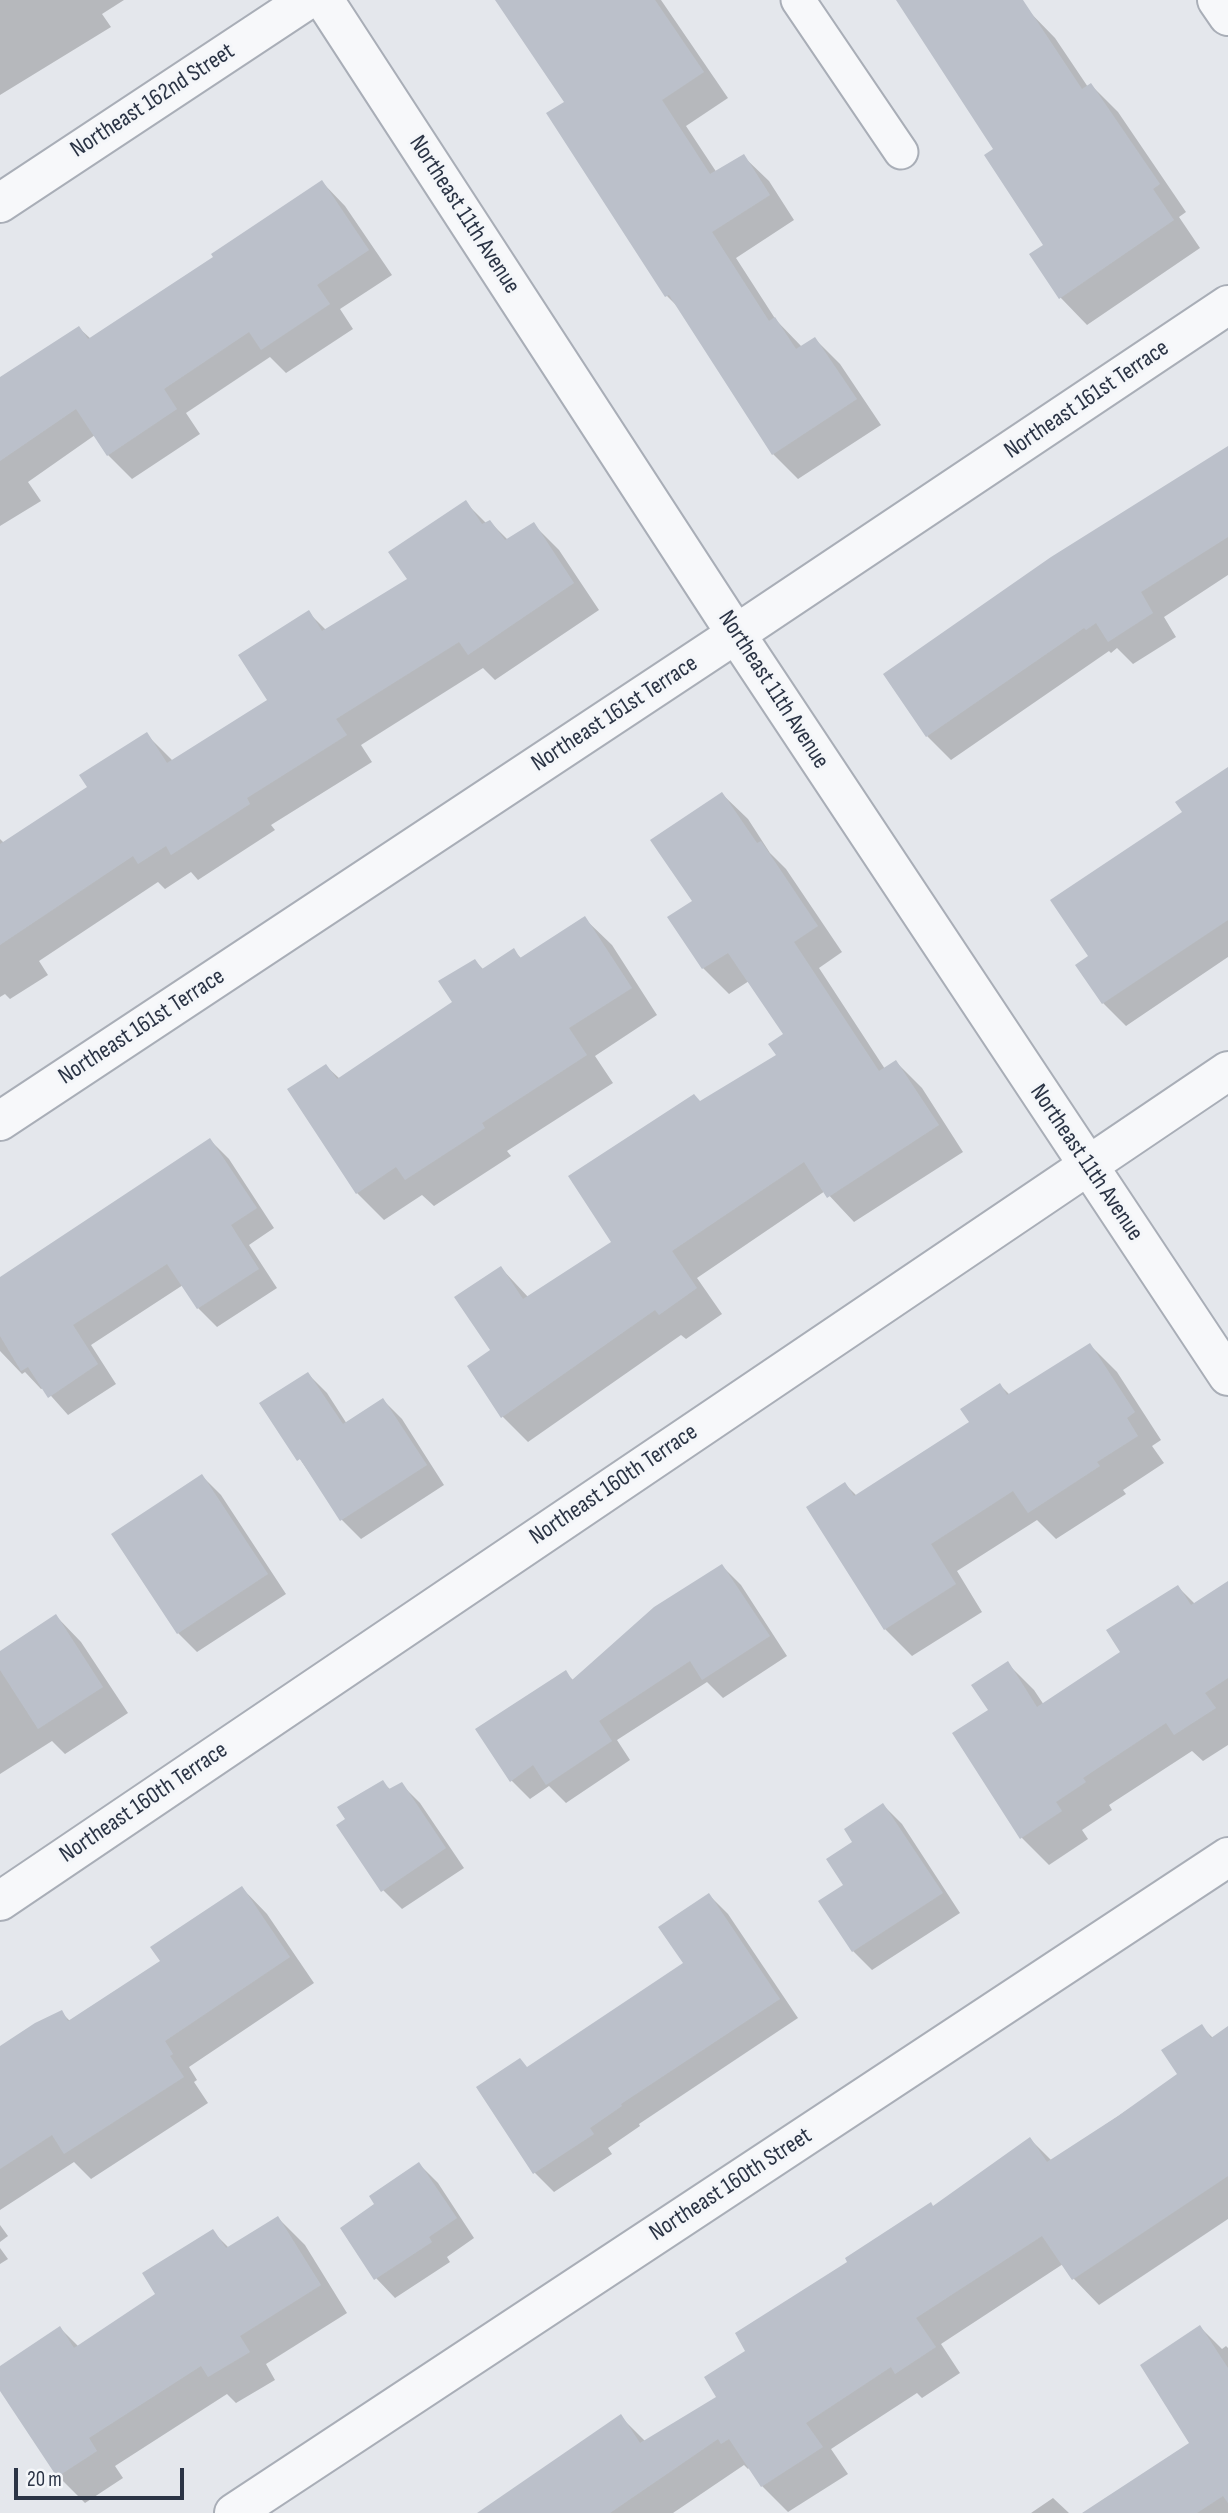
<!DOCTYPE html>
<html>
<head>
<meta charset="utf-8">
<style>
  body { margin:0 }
  #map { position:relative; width:1228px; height:2513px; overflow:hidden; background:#e4e7ec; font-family:"Sofia Sans Condensed",sans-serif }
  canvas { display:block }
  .scale { position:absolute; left:14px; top:2468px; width:170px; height:32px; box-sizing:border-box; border:4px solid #2b3445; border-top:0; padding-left:9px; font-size:21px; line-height:24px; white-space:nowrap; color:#2b3445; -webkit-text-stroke:5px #f4f6f9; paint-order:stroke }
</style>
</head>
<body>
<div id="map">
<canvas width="1228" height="2513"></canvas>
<div class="scale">20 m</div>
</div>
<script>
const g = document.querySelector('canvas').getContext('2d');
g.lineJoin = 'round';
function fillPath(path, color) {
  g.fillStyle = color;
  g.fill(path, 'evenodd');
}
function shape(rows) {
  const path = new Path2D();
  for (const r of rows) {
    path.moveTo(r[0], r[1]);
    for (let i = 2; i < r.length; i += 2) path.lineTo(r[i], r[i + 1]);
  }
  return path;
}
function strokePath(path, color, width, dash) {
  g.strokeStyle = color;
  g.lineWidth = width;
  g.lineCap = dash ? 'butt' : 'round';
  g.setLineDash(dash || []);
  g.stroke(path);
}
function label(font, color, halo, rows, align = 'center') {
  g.font = font + ' "Sofia Sans Condensed",sans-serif';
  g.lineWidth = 6;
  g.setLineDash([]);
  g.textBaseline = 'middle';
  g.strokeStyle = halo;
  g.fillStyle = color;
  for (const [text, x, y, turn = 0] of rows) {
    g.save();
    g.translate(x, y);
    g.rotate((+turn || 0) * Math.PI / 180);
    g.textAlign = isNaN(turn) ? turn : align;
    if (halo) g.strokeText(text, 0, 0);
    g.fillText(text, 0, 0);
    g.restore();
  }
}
const shadow = shape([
  [0,0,124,0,102,14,111,27,0,95],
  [524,0,661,0,728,98,686,126,717,173,743,156,769,181,794,220,736,258,776,320,802,347,815,339,840,364,881,425,798,479,773,454,681,310,667,296,566,102],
  [898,0,1018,0,1055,38,1088,87,1091,85,1118,112,1186,212,1179,217,1200,248,1087,325,1060,297,1045,245,996,150],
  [322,182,345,206,392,275,340,309,353,329,286,373,270,357,186,413,200,434,132,479,108,455,95,435,28,482,41,501,0,526,0,380,79,328,91,339,216,257],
  [1228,448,1228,575,1164,617,1176,637,1133,664,1117,648,1111,653,1109,651,951,760,927,736],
  [466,503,487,524,490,522,508,540,533,524,559,550,599,610,495,680,483,668,361,745,372,762,271,825,275,830,198,880,191,872,165,889,158,882,39,961,48,975,10,999,5,994,0,997,0,839,4,843,90,788,146,734,173,761,269,700,308,612,327,631,409,579],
  [1228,781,1228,957,1126,1026,1103,1003,1078,965,1090,956],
  [722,794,748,819,770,853,786,869,842,952,819,968,885,1069,896,1062,922,1088,963,1152,854,1222,825,1191,697,1278,722,1314,686,1339,681,1335,528,1442,503,1417,493,1350,501,1268,529,1298,613,1243,701,1103,779,1056,786,1034,749,981,729,994,703,968,669,918,694,901],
  [584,918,612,945,657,1015,595,1056,613,1083,507,1151,511,1156,434,1206,422,1195,384,1220,357,1193,326,1066,340,1079,454,1003,475,961,484,970,514,951,522,959],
  [210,1140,229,1159,274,1228,249,1245,277,1288,217,1327,198,1308,183,1285,91,1345,116,1384,68,1415,44,1388,41,1389,25,1372,22,1374,0,1351,0,1279],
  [1090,1345,1117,1372,1161,1440,1152,1446,1164,1463,1123,1490,1126,1494,1056,1539,1037,1520,957,1571,982,1612,912,1656,885,1629,845,1484,857,1496,971,1423,1000,1385,1010,1395],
  [308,1374,327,1393,347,1424,383,1400,402,1419,444,1485,361,1539,342,1520,262,1404],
  [202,1476,221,1495,286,1594,197,1652,178,1633],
  [722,1566,741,1585,787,1656,723,1698,707,1682,617,1740,630,1760,566,1803,549,1786,530,1799,511,1780,565,1672,574,1681],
  [1228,1583,1228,1745,1203,1761,1192,1751,1109,1805,1112,1810,1082,1830,1088,1839,1049,1865,1022,1838,991,1710,1007,1663,1034,1690,1044,1705,1122,1652,1178,1587,1195,1604],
  [56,1616,81,1642,128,1713,65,1754,52,1741,0,1774,0,1653],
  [382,1782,391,1790,401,1784,420,1803,464,1868,402,1909,383,1890],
  [883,1805,902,1824,960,1913,872,1970,853,1951,845,1886,855,1843],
  [242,1888,267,1914,314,1983,189,2067,197,2080,194,2082,208,2103,91,2179,74,2162,0,2210,0,2048,61,2012,71,2022,162,1962],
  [709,1895,728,1914,798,2018,639,2124,640,2126,608,2148,612,2154,554,2192,535,2173,478,2087,528,2069,686,1963],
  [1201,2026,1213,2038,1228,2029,1228,2219,1099,2305,1074,2279,1063,2264,941,2344,960,2373,922,2398,917,2393,831,2449,848,2474,788,2512,762,2486,750,2467,748,2469,744,2465,673,2513,510,2513,621,2417,645,2441,719,2397,748,2351,934,2208,1030,2139,1052,2161,1179,2075],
  [419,2164,438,2183,474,2238,447,2257,450,2262,395,2298,376,2278,377,2205],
  [278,2218,305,2245,347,2313,266,2364,275,2380,236,2403,227,2394,115,2466,123,2478,85,2503,58,2476,0,2388,0,2368,60,2328,79,2347,158,2294,213,2232,229,2248],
  [0,2225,8,2236,0,2242],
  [0,2248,8,2259,0,2264],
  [1200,2327,1222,2349,1226,2346,1228,2348,1228,2513,1085,2513,1192,2443],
  [1053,2498,1069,2513,1031,2513]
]);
const building = shape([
  [495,0,655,0,704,72,662,100,710,174,744,154,770,195,712,232,769,321,775,317,796,349,815,337,857,399,772,455,669,295,665,297,546,113,564,102],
  [896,0,1023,0,1082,89,1091,83,1160,184,1153,189,1174,220,1059,299,1029,254,1043,245,984,155,993,149],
  [322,180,369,250,317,285,330,304,261,350,249,332,164,389,177,409,107,456,76,409,0,461,0,377,79,326,88,339,213,257,211,254],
  [1228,446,1228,537,1141,592,1153,613,1108,642,1096,623,1086,630,1084,628,926,737,883,674,1051,557],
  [466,500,482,524,490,520,505,540,534,522,574,583,468,655,459,642,336,719,347,735,247,798,250,804,171,855,166,846,138,864,133,856,0,945,0,844,87,787,79,775,147,732,167,763,267,700,238,655,309,610,322,631,407,579,388,552],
  [1228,767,1228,920,1102,1004,1075,965,1088,956,1050,900,1182,812,1175,802],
  [722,792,757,843,761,841,818,926,794,942,879,1071,896,1060,939,1125,827,1198,804,1162,672,1251,697,1288,659,1315,655,1310,501,1418,467,1366,490,1350,454,1297,501,1266,523,1299,611,1242,568,1176,694,1094,700,1101,776,1055,768,1044,783,1034,728,953,702,969,667,917,692,901,650,840],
  [585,916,632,988,569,1028,587,1055,482,1123,485,1128,405,1180,396,1167,356,1194,287,1089,326,1064,337,1079,452,1002,438,981,475,959,482,969,514,948,520,958],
  [210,1138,257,1208,231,1225,259,1269,197,1309,167,1264,73,1325,98,1364,48,1398,28,1367,21,1371,0,1336,0,1277],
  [1090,1343,1135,1412,1127,1418,1138,1436,1097,1462,1100,1466,1028,1513,1013,1491,931,1544,956,1584,884,1630,806,1507,845,1482,854,1496,969,1422,960,1409,1000,1383,1007,1395],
  [308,1372,343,1424,383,1398,427,1465,340,1521,300,1459,297,1461,259,1403],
  [202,1474,268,1574,177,1634,111,1534],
  [722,1564,770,1636,702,1680,690,1661,599,1721,612,1741,546,1785,533,1765,510,1782,475,1729,566,1670,572,1680,654,1607],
  [1228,1581,1228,1678,1205,1693,1216,1708,1174,1735,1166,1723,1083,1778,1086,1782,1056,1802,1062,1811,1020,1839,952,1733,988,1710,971,1685,1008,1661,1037,1707,1120,1652,1106,1630,1178,1585,1191,1605],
  [56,1614,103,1687,38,1729,0,1670,0,1651],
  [383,1780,389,1789,402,1782,446,1848,381,1892,336,1825,345,1819,337,1807],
  [883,1803,943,1893,852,1952,818,1901,843,1885,826,1859,852,1842,844,1829],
  [242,1886,290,1957,165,2041,173,2054,170,2056,184,2077,64,2154,52,2135,0,2169,0,2046,35,2023,62,2010,68,2021,160,1961,150,1947],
  [709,1893,780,1999,621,2104,622,2106,590,2128,594,2134,533,2174,476,2087,520,2058,527,2067,683,1963,658,1927],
  [1202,2024,1211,2038,1228,2026,1228,2176,1072,2280,1042,2236,916,2318,936,2347,895,2374,891,2367,806,2423,823,2447,761,2487,729,2439,721,2444,718,2439,610,2513,477,2513,621,2414,640,2443,716,2397,704,2377,745,2351,735,2333,847,2262,845,2258,931,2202,933,2206,1030,2137,1047,2162,1118,2116,1177,2074,1161,2050],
  [419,2162,457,2218,429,2237,432,2242,374,2280,340,2228,374,2204,369,2196],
  [278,2216,321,2285,240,2336,250,2352,208,2377,201,2366,89,2438,97,2451,57,2477,0,2391,0,2366,60,2326,74,2348,155,2294,142,2273,213,2229,226,2248],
  [1200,2325,1228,2368,1228,2503,1223,2496,1197,2513,1082,2513,1189,2443,1140,2365]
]);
const service = shape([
  [798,0,901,152]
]);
const minor = shape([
  [324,0,736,634,1228,1376],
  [1217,0,1228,16],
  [0,203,307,0],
  [0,1121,736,634,1228,305],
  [0,1901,1228,1071],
  [234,2513,1228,1857]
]);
const streetNames = [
  ["Northeast 162nd Street",153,101,-33],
  ["Northeast 11th Avenue",464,215,57],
  ["Northeast 161st Terrace",1087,400,-34],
  ["Northeast 11th Avenue",773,690,57],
  ["Northeast 161st Terrace",615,714,-33],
  ["Northeast 161st Terrace",142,1027,-33],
  ["Northeast 11th Avenue",1086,1163,56],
  ["Northeast 160th Terrace",614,1485,-34],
  ["Northeast 160th Terrace",144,1803,-34],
  ["Northeast 160th Street",731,2185,-33]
];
fillPath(shadow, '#0003');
fillPath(building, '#bbc0ca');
strokePath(service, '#a9aeb7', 37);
strokePath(minor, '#a9aeb7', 42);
strokePath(service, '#f7f8fa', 33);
strokePath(minor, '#f7f8fa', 38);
label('24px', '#2b3445', '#f4f6f9', streetNames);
</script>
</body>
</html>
